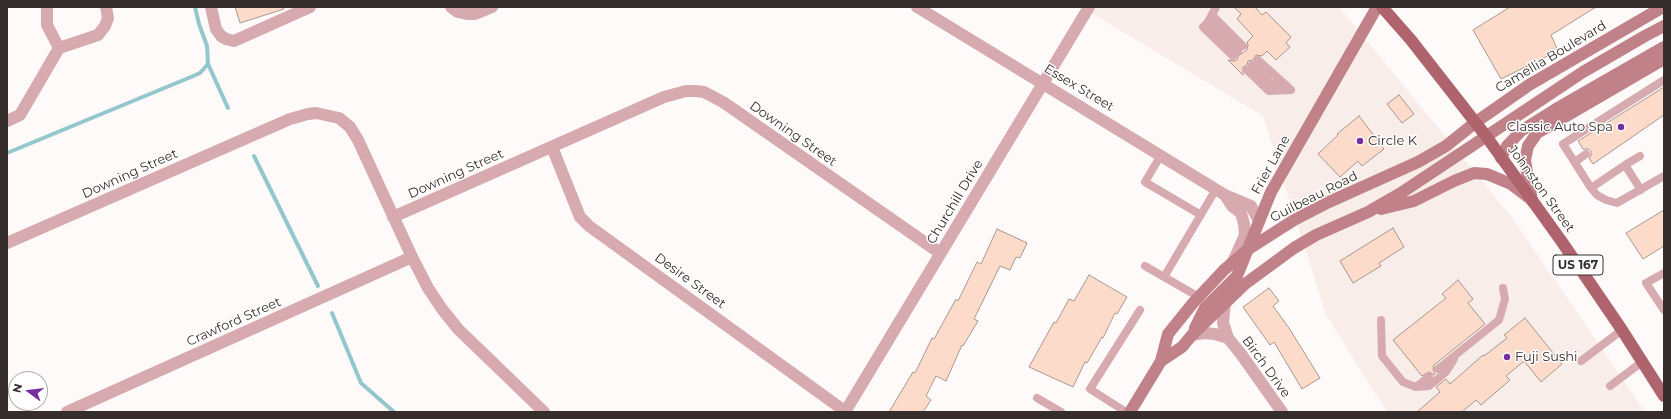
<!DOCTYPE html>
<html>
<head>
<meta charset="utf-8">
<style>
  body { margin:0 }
  #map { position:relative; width:1671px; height:419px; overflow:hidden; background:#fefaf9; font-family:Montserrat,sans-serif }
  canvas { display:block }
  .frame { position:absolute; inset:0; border:8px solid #362e2c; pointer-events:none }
  .north { position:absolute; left:8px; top:371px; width:40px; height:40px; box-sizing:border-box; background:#fff; border:1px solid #afabab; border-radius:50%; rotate:285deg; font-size:11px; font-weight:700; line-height:16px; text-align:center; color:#362e2c }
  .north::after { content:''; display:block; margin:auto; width:14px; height:18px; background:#752da0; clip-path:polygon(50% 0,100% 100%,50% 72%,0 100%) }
</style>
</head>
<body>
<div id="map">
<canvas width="1671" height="419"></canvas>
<div class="frame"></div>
<div class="north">N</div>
</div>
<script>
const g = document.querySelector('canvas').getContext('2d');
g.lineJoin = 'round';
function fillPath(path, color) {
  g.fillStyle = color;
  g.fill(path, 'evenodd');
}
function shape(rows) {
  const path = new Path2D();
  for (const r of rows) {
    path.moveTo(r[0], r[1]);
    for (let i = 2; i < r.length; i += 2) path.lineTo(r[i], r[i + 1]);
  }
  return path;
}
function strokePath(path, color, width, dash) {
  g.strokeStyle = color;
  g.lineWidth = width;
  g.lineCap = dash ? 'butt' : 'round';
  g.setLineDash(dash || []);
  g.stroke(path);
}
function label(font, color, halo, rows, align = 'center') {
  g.font = font + ' Montserrat,sans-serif';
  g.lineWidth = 3;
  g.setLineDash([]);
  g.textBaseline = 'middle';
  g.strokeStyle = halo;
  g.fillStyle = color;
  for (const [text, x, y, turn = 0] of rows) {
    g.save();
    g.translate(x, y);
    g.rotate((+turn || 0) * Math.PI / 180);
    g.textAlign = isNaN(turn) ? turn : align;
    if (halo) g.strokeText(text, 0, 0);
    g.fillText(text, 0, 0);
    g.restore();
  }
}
const built = shape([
  [1081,7,1339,7,1513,219,1645,412,1387,412,1326,315,1263,116]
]);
const stream = shape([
  [195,7,199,24,207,46,208,64,228,108],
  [7,153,191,77,200,73,208,64],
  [254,156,318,286],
  [332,313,361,383,394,412]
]);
const building = shape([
  [235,7,283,7,284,9,240,23,235,7],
  [1234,7,1255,7,1262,15,1266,12,1291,37,1286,43,1290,47,1276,60,1267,51,1262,56,1256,55,1253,60,1248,61,1247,65,1243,67,1243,75,1228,60,1234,61,1237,60,1238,56,1247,50,1248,45,1247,42,1253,36,1237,19,1241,14,1234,7],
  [1510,7,1596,7,1551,35,1558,51,1501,79,1473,30,1510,7],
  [1664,87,1664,115,1593,164,1589,158,1591,156,1591,151,1588,149,1583,149,1578,141,1664,87],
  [1399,95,1414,114,1402,123,1387,104,1399,95],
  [1359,116,1384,149,1362,166,1358,161,1340,177,1318,154,1338,135,1337,134,1359,116],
  [1664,210,1664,246,1643,259,1626,233,1664,210],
  [1393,228,1404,247,1379,263,1381,266,1353,283,1340,261,1393,228],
  [997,229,1027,243,1020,258,1016,257,1010,270,1000,266,974,319,978,321,963,346,962,345,946,381,936,376,926,396,931,400,923,412,889,412,913,372,915,373,932,338,934,339,956,299,958,301,977,262,981,264,997,229],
  [1089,275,1127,297,1117,314,1115,313,1103,338,1102,337,1087,363,1085,362,1073,387,1029,367,1054,322,1056,323,1069,299,1074,301,1089,275],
  [1458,280,1473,299,1468,303,1485,324,1434,365,1433,369,1435,374,1434,375,1429,372,1422,376,1393,340,1446,298,1442,294,1458,280],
  [1269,288,1279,301,1273,306,1289,328,1320,378,1302,389,1274,342,1270,345,1243,307,1269,288],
  [1525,318,1562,364,1541,382,1524,361,1506,376,1510,380,1481,405,1476,400,1462,412,1417,412,1440,392,1436,387,1446,379,1450,384,1483,355,1484,356,1507,338,1504,335,1525,318]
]);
const lane = shape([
  [1216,7,1208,22,1203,27,1233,56],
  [1212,15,1243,46],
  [1208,22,1238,51],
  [1258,60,1288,87],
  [1252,65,1272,84,1285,88],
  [1247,70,1269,91,1291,90],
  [1664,80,1563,144,1591,188,1597,195,1606,200,1617,203,1664,176],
  [1161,155,1145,182,1201,215],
  [1575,162,1586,154],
  [1625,165,1640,156],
  [1591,188,1625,165,1641,190],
  [1145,266,1199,297],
  [1664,273,1646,283,1664,310],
  [1164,277,1216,189],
  [1381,320,1382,356,1403,382,1416,387,1429,377],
  [1581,361,1622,330],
  [1438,369,1499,320,1505,299,1503,288],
  [1610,386,1642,362],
  [1416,387,1429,386,1446,372,1454,359],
  [1037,398,1061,412],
  [1126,412,1090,389,1140,310]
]);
const street = shape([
  [47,7,47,25,59,48],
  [211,7,216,29,221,36,226,39,234,41,310,7],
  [451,7,458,12,467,14,475,14,492,7],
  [917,7,1225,195,1251,206,1259,221],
  [7,121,20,115,59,48,98,35,105,26,108,18,106,7],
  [552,147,580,217,589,226,846,412],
  [1225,195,1232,206,1241,213,1244,224,1245,235,1233,262],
  [393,217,664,97,686,91,695,91,704,92,723,102,940,253],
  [7,243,290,119,308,114,316,113,339,118,350,127,358,140,412,257,428,288,442,309,458,329,544,412],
  [1225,302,1223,323,1228,338,1241,354,1282,412],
  [1192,335,1204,333,1215,334,1228,338],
  [67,412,412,257],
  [845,412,1089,7]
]);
const secondary = shape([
  [1501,158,1507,146,1521,131,1556,109,1664,47],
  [1532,201,1525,160,1528,146,1537,133,1664,59],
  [1381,209,1414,201,1454,181,1474,173,1487,174,1511,184,1528,197],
  [1195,328,1205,308,1237,276,1271,192,1377,7],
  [1161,361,1182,347,1192,335,1245,284,1294,248,1316,235,1368,212,1401,193,1583,72,1645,36,1664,26],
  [1130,412,1161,361,1168,334,1193,303,1224,270,1247,250,1294,220,1329,202,1418,162,1446,146,1476,122,1529,85,1663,7]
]);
const primary = shape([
  [1382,7,1411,40,1486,136,1562,242,1622,330,1664,396]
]);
const markers = [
  [1621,127,4,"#752da0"],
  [1360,141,4,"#752da0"],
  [1507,357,4,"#752da0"]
];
const shields = [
  [1578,265,50]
];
const shieldNames = [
  ["US 167",1578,265]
];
const streetNames = [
  ["Camellia Boulevard",1551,57,-31],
  ["Essex Street",1079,88,31],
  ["Downing Street",793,134,35],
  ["Frier Lane",1271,165,-61],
  ["Downing Street",130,174,-24],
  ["Downing Street",456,174,-24],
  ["Johnston Street",1541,189,54],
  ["Guilbeau Road",1314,197,-27],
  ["Churchill Drive",955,202,-59],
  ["Desire Street",690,281,36],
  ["Crawford Street",234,322,-24],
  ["Birch Drive",1266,367,54]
];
const poiNames = [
  ["Classic Auto Spa",1613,127,"right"],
  ["Circle K",1368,141],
  ["Fuji Sushi",1515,357]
];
fillPath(built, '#f8ede9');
strokePath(stream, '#93c7cd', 4);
fillPath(building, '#fcdbca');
strokePath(building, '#a8978f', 1);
strokePath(lane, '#d6aaae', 8);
strokePath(street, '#d6aaae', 12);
strokePath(secondary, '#c08288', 12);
strokePath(primary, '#af646d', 12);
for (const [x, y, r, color] of markers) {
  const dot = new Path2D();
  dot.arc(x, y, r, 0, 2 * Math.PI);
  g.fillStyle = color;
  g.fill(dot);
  strokePath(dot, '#fff', 1.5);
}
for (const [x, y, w] of shields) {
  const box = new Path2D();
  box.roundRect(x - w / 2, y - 10, w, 20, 3);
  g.fillStyle = '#fff';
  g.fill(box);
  strokePath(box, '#362e2c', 1);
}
label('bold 12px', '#362e2c', null, shieldNames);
label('13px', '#362e2c', '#fff', streetNames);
label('13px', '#362e2c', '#fff', poiNames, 'left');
</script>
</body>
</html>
